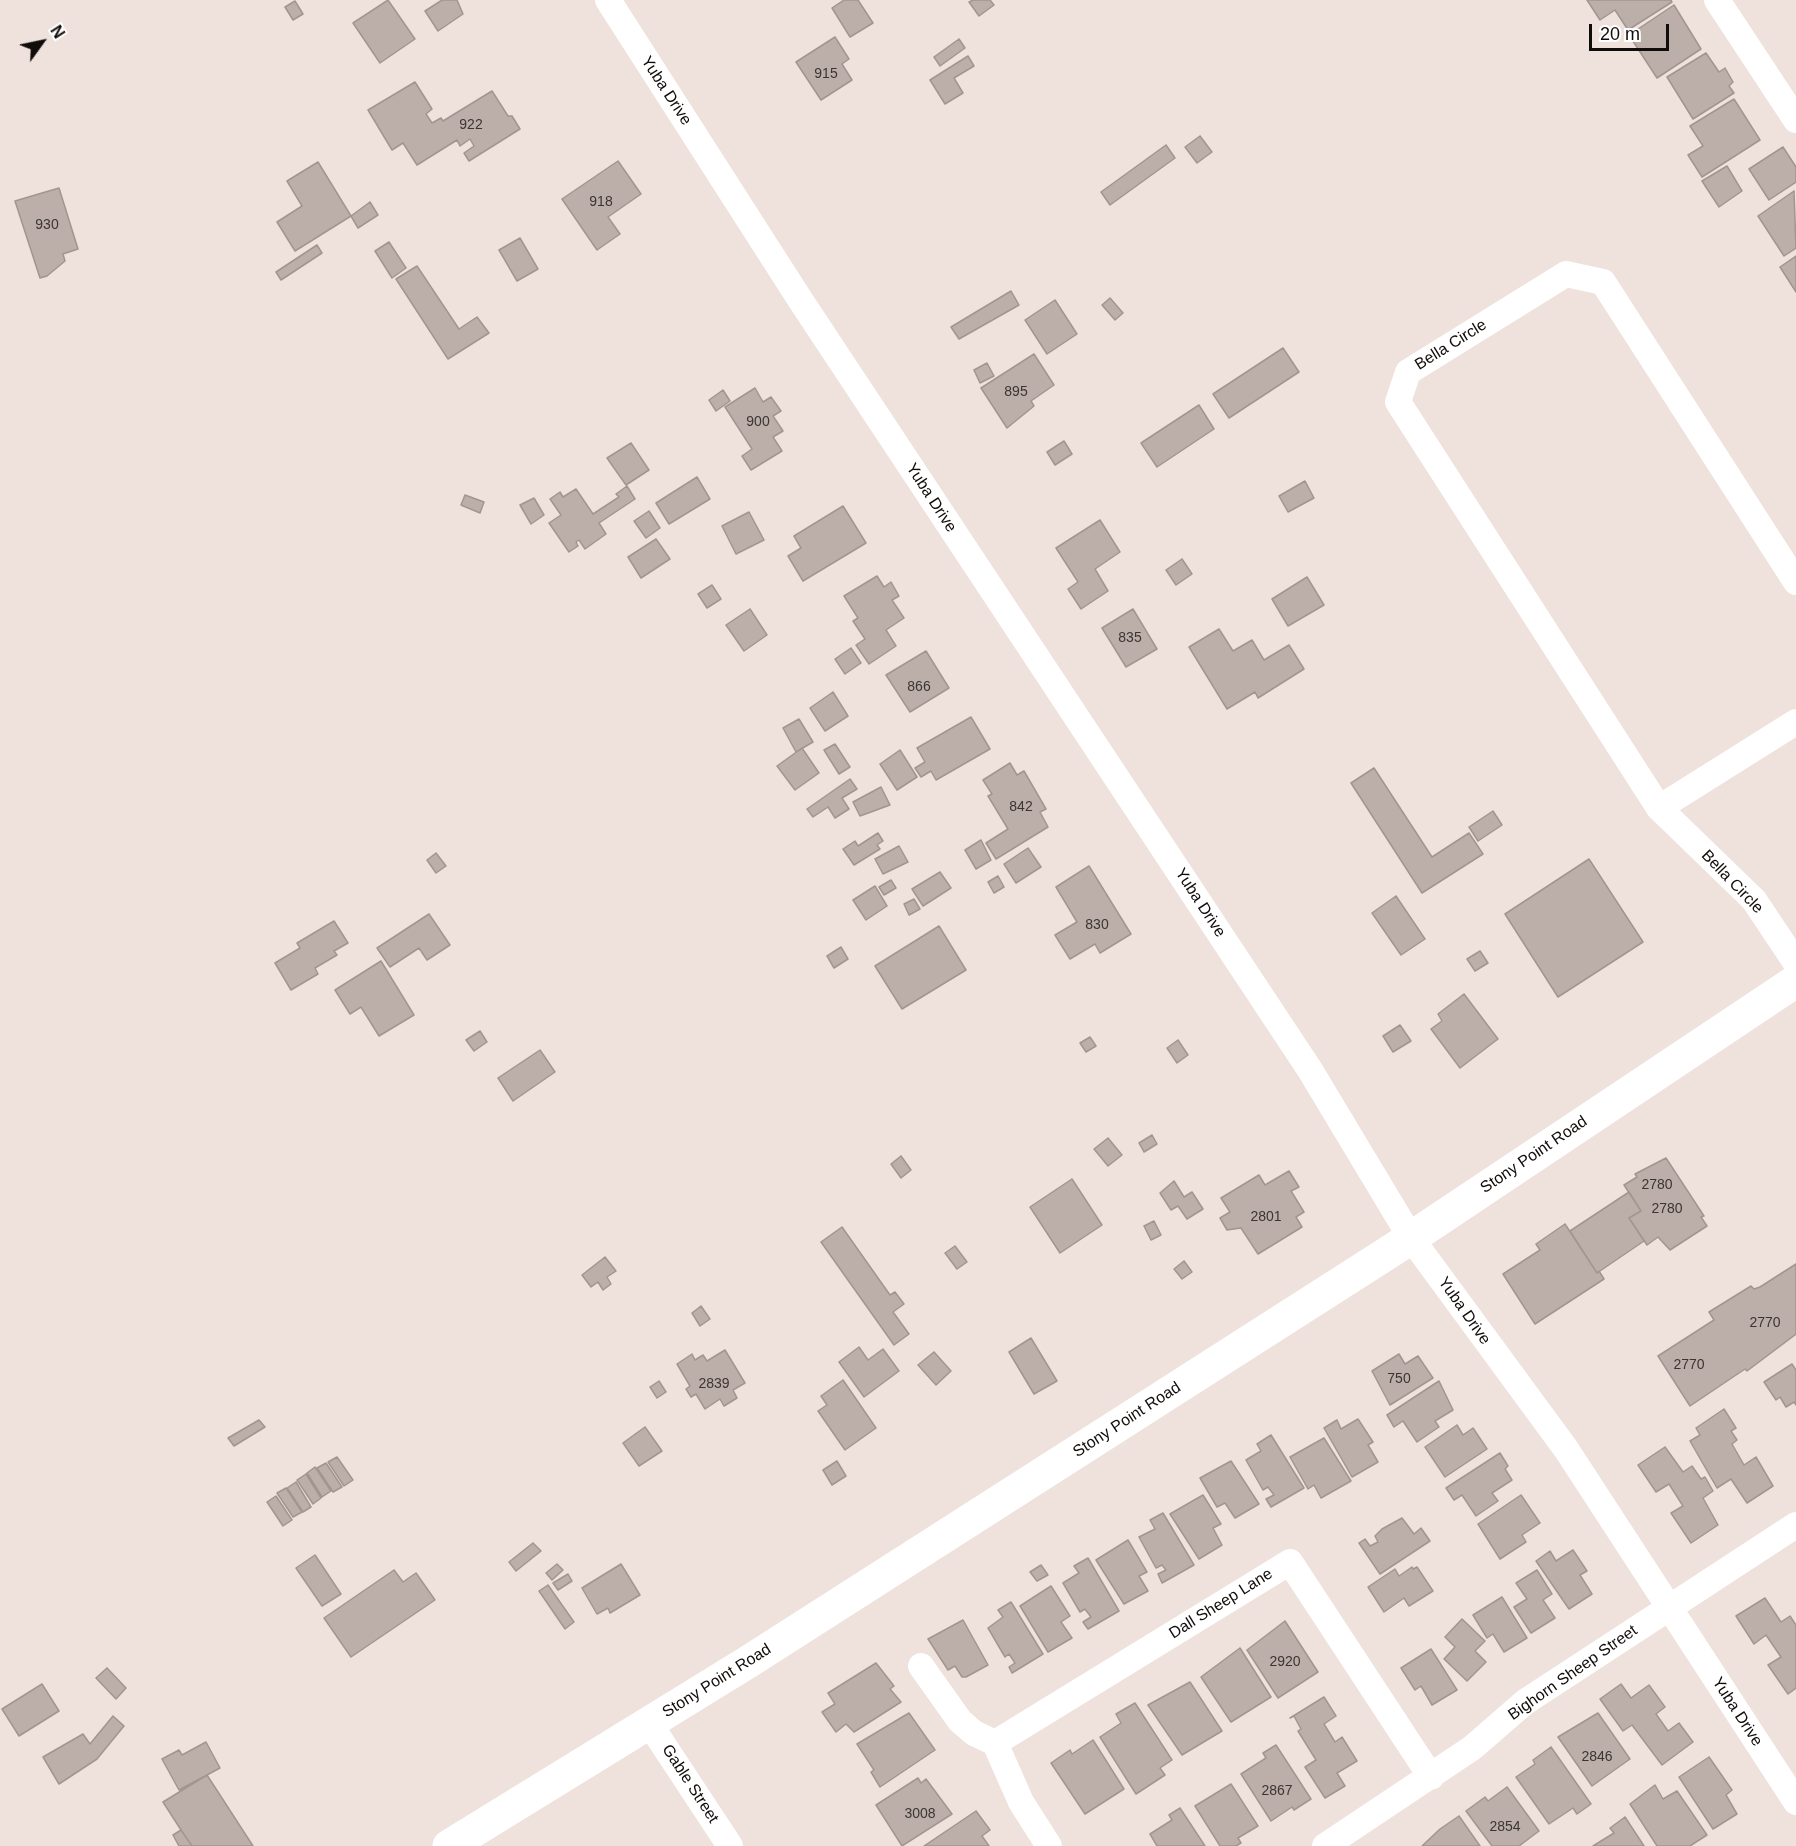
<!DOCTYPE html>
<html>
<head>
<meta charset="utf-8">
<style>
  body { margin:0 }
  #map { position:relative; width:1796px; height:1846px; overflow:hidden; background:#efe1db; font-family:Helvetica,sans-serif }
  canvas { display:block }
  .north { position:absolute; left:12px; top:12px; width:60px; height:60px; -webkit-text-stroke:4px #fff; paint-order:stroke; rotate:57deg; font-size:16px; font-weight:700; line-height:24px; text-align:center; color:#100c0a }
  .north::after { content:''; display:block; margin:auto; width:21px; height:27px; background:#100c0a; clip-path:polygon(50% 0,100% 100%,50% 72%,0 100%) }
  .scale { position:absolute; left:1589px; top:24px; width:80px; height:27px; box-sizing:border-box; border:3px solid #100c0a; border-top:0; padding-left:8px; font-size:18px; line-height:21px; white-space:nowrap; color:#100c0a; -webkit-text-stroke:4px #fff; paint-order:stroke }
</style>
</head>
<body>
<div id="map">
<canvas width="1796" height="1846"></canvas>
<div class="north">N</div>
<div class="scale">20 m</div>
</div>
<script>
const g = document.querySelector('canvas').getContext('2d');
g.lineJoin = 'round';
function fillPath(path, color) {
  g.fillStyle = color;
  g.fill(path, 'evenodd');
}
function shape(rows) {
  const path = new Path2D();
  for (const r of rows) {
    path.moveTo(r[0], r[1]);
    for (let i = 2; i < r.length; i += 2) path.lineTo(r[i], r[i + 1]);
  }
  return path;
}
function strokePath(path, color, width, dash) {
  g.strokeStyle = color;
  g.lineWidth = width;
  g.lineCap = dash ? 'butt' : 'round';
  g.setLineDash(dash || []);
  g.stroke(path);
}
function label(font, color, halo, rows, align = 'center') {
  g.font = font + ' Helvetica,sans-serif';
  g.lineWidth = 4.5;
  g.setLineDash([]);
  g.textBaseline = 'middle';
  g.strokeStyle = halo;
  g.fillStyle = color;
  for (const [text, x, y, turn = 0] of rows) {
    g.save();
    g.translate(x, y);
    g.rotate((+turn || 0) * Math.PI / 180);
    g.textAlign = isNaN(turn) ? turn : align;
    if (halo) g.strokeText(text, 0, 0);
    g.fillText(text, 0, 0);
    g.restore();
  }
}
const building = shape([
  [388,0,415,39,380,63,353,23,388,0],
  [442,0,457,0,463,14,438,31,425,11,442,0],
  [844,0,858,0,873,23,850,37,832,8,844,0],
  [973,0,990,0,994,5,979,16,969,2,973,0],
  [1587,0,1671,0,1672,2,1628,30,1615,10,1600,20,1587,0],
  [295,1,303,14,293,20,285,7,295,1],
  [1674,5,1701,49,1657,78,1629,35,1674,5],
  [835,37,849,59,842,64,852,80,821,100,796,62,835,37],
  [959,39,965,48,940,66,934,57,959,39],
  [1706,53,1719,72,1725,68,1733,82,1729,86,1734,93,1693,119,1667,77,1706,53],
  [968,56,974,66,954,78,963,93,945,104,930,80,968,56],
  [415,82,432,109,426,114,432,123,441,118,443,121,492,91,508,116,512,116,520,129,469,161,464,153,474,146,470,139,460,146,457,140,417,165,403,143,392,150,368,110,415,82],
  [1734,99,1760,140,1702,177,1688,155,1703,146,1690,126,1734,99],
  [1200,136,1212,152,1197,163,1185,147,1200,136],
  [1166,145,1175,158,1110,205,1101,192,1166,145],
  [1783,147,1796,167,1796,182,1769,200,1749,169,1783,147],
  [618,161,641,194,608,217,620,234,597,250,562,199,618,161],
  [318,162,351,216,295,251,277,222,302,206,287,181,318,162],
  [1727,166,1742,191,1719,207,1702,181,1727,166],
  [59,188,78,249,63,254,65,261,47,276,40,278,15,201,59,188],
  [1794,191,1796,248,1784,256,1758,216,1794,191],
  [370,202,378,215,358,228,351,216,370,202],
  [520,238,538,269,517,281,499,250,520,238],
  [389,242,406,268,392,278,375,251,389,242],
  [317,245,322,253,281,280,276,272,317,245],
  [1796,256,1796,292,1780,267,1796,256],
  [417,266,459,329,477,317,489,333,448,359,396,279,417,266],
  [1011,291,1019,305,959,339,951,327,1011,291],
  [1110,298,1123,313,1115,320,1102,305,1110,298],
  [1055,300,1077,334,1047,354,1025,320,1055,300],
  [1283,348,1299,372,1229,418,1213,394,1283,348],
  [1034,354,1054,385,1031,401,1034,406,1007,428,981,388,1034,354],
  [987,363,994,376,980,383,974,370,987,363],
  [755,388,763,402,771,397,781,411,773,416,783,431,773,437,782,451,751,470,742,456,752,449,725,407,755,388],
  [723,390,730,401,716,411,709,400,723,390],
  [1199,405,1214,429,1157,467,1141,443,1199,405],
  [1064,441,1072,454,1055,465,1047,452,1064,441],
  [631,443,649,470,626,485,607,458,631,443],
  [697,477,710,499,669,524,656,503,697,477],
  [1305,481,1314,498,1288,512,1279,496,1305,481],
  [627,486,635,499,599,523,606,534,585,549,579,540,576,542,578,546,569,552,549,523,561,515,550,499,560,492,563,497,576,489,593,514,619,497,616,494,627,486],
  [465,495,484,502,480,513,461,505,465,495],
  [534,498,544,515,531,524,520,505,534,498],
  [843,506,866,543,803,581,788,556,801,548,794,536,843,506],
  [649,511,660,528,646,538,634,521,649,511],
  [749,512,764,540,736,554,722,526,749,512],
  [1100,520,1120,552,1095,569,1108,591,1081,609,1068,589,1078,582,1056,548,1100,520],
  [656,539,670,559,641,578,628,557,656,539],
  [1182,559,1192,574,1176,585,1166,570,1182,559],
  [877,576,884,587,891,582,899,596,892,600,904,618,886,630,896,646,869,664,856,645,865,639,853,621,858,618,844,596,877,576],
  [1307,577,1324,605,1288,626,1272,599,1307,577],
  [712,585,721,599,707,608,698,594,712,585],
  [750,609,767,635,744,651,726,625,750,609],
  [1133,609,1157,649,1126,667,1102,628,1133,609],
  [1219,629,1233,651,1252,640,1264,660,1289,645,1304,669,1258,698,1255,692,1227,709,1189,647,1219,629],
  [851,648,861,663,845,674,835,659,851,648],
  [926,651,949,688,910,712,886,675,926,651],
  [833,692,848,716,825,731,810,708,833,692],
  [971,717,990,749,936,780,931,771,921,777,915,768,925,762,917,748,971,717],
  [799,719,813,742,796,752,783,728,799,719],
  [835,744,850,767,839,774,824,750,835,744],
  [802,748,819,773,795,790,777,766,802,748],
  [900,750,917,777,897,790,880,764,900,750],
  [1010,763,1017,775,1024,771,1046,809,1040,812,1048,827,996,859,986,843,1008,829,988,796,992,794,983,780,1010,763],
  [1374,768,1432,857,1469,833,1483,854,1422,893,1351,783,1374,768],
  [850,779,857,789,842,798,849,809,835,818,828,807,813,817,807,809,850,779],
  [881,787,890,805,860,816,853,802,881,787],
  [1493,811,1502,825,1478,841,1469,827,1493,811],
  [878,833,883,841,877,845,880,849,854,865,843,849,855,841,858,846,878,833],
  [981,840,991,860,976,869,965,850,981,840],
  [899,846,908,862,883,874,875,859,899,846],
  [1028,848,1041,867,1016,883,1004,864,1028,848],
  [436,853,446,866,436,873,427,860,436,853],
  [1589,859,1643,942,1558,997,1505,914,1589,859],
  [1089,866,1131,934,1100,953,1095,944,1070,959,1055,935,1077,922,1056,887,1089,866],
  [940,872,951,888,923,906,912,889,940,872],
  [998,876,1004,887,994,893,988,882,998,876],
  [891,880,896,888,884,895,879,887,891,880],
  [875,886,887,906,866,920,853,900,875,886],
  [1396,896,1425,939,1401,955,1372,913,1396,896],
  [914,899,920,909,909,915,904,904,914,899],
  [429,914,450,945,427,960,419,948,390,967,377,948,429,914],
  [334,921,348,943,334,951,337,955,315,968,318,974,291,990,275,963,300,948,297,943,334,921],
  [939,926,966,970,902,1009,875,966,939,926],
  [841,947,848,959,834,968,827,956,841,947],
  [1480,951,1488,963,1475,971,1467,959,1480,951],
  [381,961,414,1015,379,1036,361,1007,350,1014,335,990,381,961],
  [1464,994,1498,1039,1460,1068,1431,1029,1442,1021,1438,1014,1464,994],
  [1400,1025,1411,1041,1393,1052,1383,1036,1400,1025],
  [480,1031,487,1042,474,1051,466,1040,480,1031],
  [1090,1037,1096,1046,1086,1052,1080,1043,1090,1037],
  [1178,1040,1188,1055,1177,1063,1167,1048,1178,1040],
  [540,1050,555,1072,513,1101,498,1078,540,1050],
  [1152,1135,1157,1144,1144,1152,1139,1143,1152,1135],
  [1108,1138,1122,1155,1108,1166,1094,1149,1108,1138],
  [901,1156,911,1170,901,1178,891,1164,901,1156],
  [1666,1158,1704,1216,1701,1217,1707,1226,1670,1250,1658,1237,1647,1245,1629,1218,1641,1211,1624,1185,1637,1177,1635,1174,1666,1158],
  [1289,1171,1299,1187,1291,1191,1304,1212,1296,1217,1302,1227,1258,1254,1241,1228,1227,1230,1220,1218,1230,1212,1221,1198,1259,1175,1265,1185,1289,1171],
  [1072,1179,1102,1225,1060,1253,1030,1207,1072,1179],
  [1174,1181,1184,1197,1192,1192,1203,1209,1187,1219,1178,1206,1171,1210,1160,1193,1174,1181],
  [1629,1192,1641,1211,1629,1218,1644,1241,1597,1273,1570,1231,1629,1192],
  [1154,1221,1161,1235,1151,1240,1144,1226,1154,1221],
  [1565,1224,1597,1273,1599,1271,1604,1279,1535,1324,1503,1274,1540,1250,1536,1244,1565,1224],
  [842,1227,890,1295,895,1292,904,1304,893,1312,909,1334,894,1345,821,1242,842,1227],
  [955,1246,967,1262,957,1269,945,1253,955,1246],
  [605,1257,616,1271,607,1277,611,1284,603,1290,598,1282,591,1287,582,1275,605,1257],
  [1184,1261,1192,1272,1182,1279,1174,1269,1184,1261],
  [1796,1264,1796,1334,1747,1371,1745,1369,1690,1406,1658,1356,1714,1320,1709,1312,1751,1286,1754,1289,1760,1287,1796,1264],
  [701,1306,710,1319,700,1326,692,1313,701,1306],
  [1031,1338,1057,1381,1034,1394,1009,1352,1031,1338],
  [859,1347,868,1360,883,1349,899,1371,864,1397,839,1362,859,1347],
  [725,1350,745,1383,733,1390,737,1398,724,1406,720,1399,705,1409,696,1394,691,1397,686,1389,690,1386,677,1364,692,1354,695,1360,703,1355,707,1361,725,1350],
  [934,1352,951,1371,936,1385,918,1365,934,1352],
  [1399,1354,1405,1364,1418,1356,1433,1378,1390,1405,1372,1371,1399,1354],
  [1792,1364,1796,1370,1796,1405,1794,1402,1786,1407,1780,1397,1776,1400,1764,1382,1792,1364],
  [843,1380,876,1428,845,1450,818,1411,827,1405,821,1396,843,1380],
  [659,1381,666,1392,657,1398,650,1387,659,1381],
  [1439,1381,1453,1410,1435,1421,1439,1427,1417,1442,1403,1421,1394,1427,1387,1415,1439,1381],
  [1724,1409,1736,1428,1731,1431,1737,1440,1732,1444,1744,1465,1756,1457,1773,1486,1747,1503,1731,1479,1717,1488,1690,1441,1700,1435,1696,1428,1724,1409],
  [1358,1419,1373,1442,1368,1445,1378,1462,1352,1477,1324,1428,1337,1420,1341,1429,1358,1419],
  [259,1420,265,1427,234,1446,228,1438,259,1420],
  [1457,1425,1463,1435,1473,1428,1487,1449,1445,1477,1425,1447,1457,1425],
  [645,1427,662,1451,639,1466,623,1443,645,1427],
  [1271,1435,1304,1488,1271,1507,1266,1499,1274,1495,1268,1487,1263,1490,1246,1460,1261,1451,1257,1444,1271,1435],
  [1324,1438,1351,1481,1321,1498,1314,1485,1308,1489,1290,1457,1324,1438],
  [1665,1447,1683,1472,1692,1466,1701,1479,1705,1477,1713,1491,1703,1498,1718,1525,1691,1543,1671,1513,1683,1506,1669,1484,1656,1492,1638,1465,1665,1447],
  [1500,1453,1508,1466,1505,1469,1512,1480,1492,1493,1498,1501,1476,1516,1462,1495,1454,1500,1446,1488,1500,1453],
  [337,1457,353,1480,344,1486,328,1462,337,1457],
  [837,1461,846,1476,832,1485,823,1470,837,1461],
  [1231,1461,1259,1504,1235,1518,1225,1503,1217,1507,1200,1478,1231,1461],
  [326,1463,342,1487,333,1492,317,1468,326,1463],
  [315,1467,331,1491,322,1497,307,1473,315,1467],
  [306,1474,321,1498,313,1504,297,1480,306,1474],
  [296,1482,311,1507,303,1512,287,1488,296,1482],
  [286,1488,302,1512,293,1517,277,1493,286,1488],
  [1203,1495,1221,1524,1213,1528,1222,1545,1199,1559,1170,1514,1203,1495],
  [1521,1495,1540,1523,1522,1535,1526,1542,1500,1559,1478,1524,1521,1495],
  [276,1496,292,1520,283,1526,267,1502,276,1496],
  [1163,1513,1194,1565,1162,1583,1158,1574,1166,1570,1162,1565,1156,1568,1139,1537,1155,1529,1150,1520,1163,1513],
  [1402,1518,1414,1534,1421,1528,1430,1541,1380,1574,1359,1543,1365,1539,1370,1546,1378,1542,1375,1536,1382,1529,1402,1518],
  [1128,1540,1147,1572,1139,1576,1148,1591,1124,1604,1096,1560,1128,1540],
  [533,1543,541,1551,516,1571,509,1562,533,1543],
  [1573,1550,1587,1571,1580,1575,1592,1594,1569,1609,1536,1561,1550,1551,1556,1561,1573,1550],
  [315,1555,341,1594,322,1606,296,1568,315,1555],
  [1088,1558,1119,1611,1088,1629,1083,1622,1091,1617,1085,1609,1080,1612,1063,1583,1079,1573,1074,1566,1088,1558],
  [557,1564,563,1570,552,1580,546,1573,557,1564],
  [621,1564,640,1595,610,1613,608,1608,597,1614,582,1588,621,1564],
  [1041,1565,1048,1575,1037,1581,1030,1572,1041,1565],
  [1412,1567,1413,1569,1417,1567,1433,1591,1409,1606,1404,1598,1384,1612,1368,1587,1395,1569,1399,1576,1412,1567],
  [394,1570,403,1582,416,1573,435,1600,351,1657,324,1618,394,1570],
  [1537,1570,1552,1594,1543,1600,1555,1618,1531,1633,1514,1607,1527,1599,1516,1583,1537,1570],
  [568,1574,572,1581,558,1590,553,1583,568,1574],
  [548,1585,574,1622,565,1629,539,1591,548,1585],
  [1051,1586,1070,1616,1061,1622,1072,1638,1048,1652,1020,1606,1051,1586],
  [1502,1597,1527,1638,1504,1652,1493,1634,1487,1638,1473,1615,1502,1597],
  [1765,1598,1781,1622,1790,1616,1796,1625,1796,1688,1788,1694,1768,1665,1781,1657,1766,1635,1754,1644,1736,1616,1765,1598],
  [1011,1602,1043,1654,1012,1673,1009,1667,1015,1663,1009,1654,1005,1657,988,1628,1003,1617,998,1610,1011,1602],
  [1462,1619,1485,1641,1475,1651,1486,1662,1467,1681,1444,1659,1455,1647,1445,1637,1462,1619],
  [963,1620,988,1665,966,1677,962,1677,955,1666,948,1670,928,1639,963,1620],
  [1285,1621,1318,1672,1278,1698,1247,1650,1285,1621],
  [1240,1648,1271,1697,1231,1722,1201,1677,1240,1648],
  [1431,1649,1457,1690,1432,1705,1421,1686,1415,1690,1401,1668,1431,1649],
  [876,1663,894,1686,890,1689,901,1702,854,1732,846,1724,836,1732,822,1712,835,1704,828,1693,876,1663],
  [107,1668,126,1688,116,1699,96,1678,107,1668],
  [1190,1682,1222,1731,1182,1755,1148,1705,1190,1682],
  [42,1684,59,1711,19,1736,2,1709,42,1684],
  [1621,1684,1631,1698,1649,1685,1665,1707,1656,1714,1668,1731,1679,1723,1693,1742,1662,1765,1632,1725,1623,1731,1600,1699,1621,1684],
  [1324,1697,1336,1716,1324,1724,1335,1742,1342,1737,1357,1761,1337,1773,1345,1786,1325,1798,1305,1767,1316,1760,1298,1731,1301,1729,1294,1716,1290,1718,1324,1697],
  [1135,1703,1172,1760,1160,1768,1165,1775,1136,1794,1100,1737,1121,1723,1116,1714,1135,1703],
  [909,1713,935,1750,880,1787,871,1772,874,1770,857,1744,909,1713],
  [1598,1713,1630,1759,1592,1786,1558,1737,1598,1713],
  [113,1716,124,1726,97,1759,59,1784,43,1757,83,1734,90,1744,113,1716],
  [1093,1740,1124,1789,1085,1814,1051,1763,1070,1750,1072,1754,1093,1740],
  [206,1742,220,1768,179,1790,162,1759,179,1750,182,1755,206,1742],
  [1276,1745,1311,1799,1294,1810,1292,1807,1271,1821,1241,1774,1266,1758,1263,1753,1276,1745],
  [1551,1747,1591,1804,1577,1814,1573,1808,1549,1824,1516,1777,1535,1764,1533,1760,1551,1747],
  [1709,1757,1732,1790,1726,1795,1737,1814,1713,1829,1679,1777,1709,1757],
  [207,1775,253,1846,192,1846,181,1830,163,1802,207,1775],
  [918,1778,921,1783,926,1779,952,1814,902,1846,876,1805,918,1778],
  [1231,1784,1258,1826,1238,1838,1241,1843,1236,1846,1220,1846,1195,1806,1231,1784],
  [1655,1785,1663,1799,1677,1791,1707,1835,1690,1846,1657,1846,1630,1804,1655,1785],
  [1507,1787,1539,1831,1519,1846,1492,1846,1466,1811,1485,1797,1488,1801,1507,1787],
  [1180,1808,1205,1846,1157,1846,1150,1834,1172,1820,1169,1815,1180,1808],
  [976,1811,990,1830,982,1836,989,1846,924,1846,976,1811],
  [1459,1816,1480,1846,1422,1846,1440,1829,1459,1816],
  [1625,1817,1644,1846,1593,1846,1614,1833,1610,1828,1625,1817],
  [181,1830,192,1846,179,1846,173,1835,181,1830]
]);
const minor = shape([
  [608,0,801,301,1310,1070,1411,1238,1566,1449,1796,1802],
  [1717,0,1796,120],
  [1796,582,1603,282,1566,274,1408,372,1398,402,1659,808,1754,900,1796,963],
  [1659,808,1796,722],
  [921,1666,960,1721,974,1733,995,1743],
  [649,1723,730,1846],
  [995,1743,1290,1562,1431,1777],
  [995,1743,1021,1802,1049,1846],
  [1325,1846,1472,1748,1525,1702,1796,1525]
]);
const secondary = shape([
  [449,1846,748,1662,1411,1238,1796,981]
]);
const numberNames = [
  ["915",826,74],
  ["922",471,125],
  ["918",601,202],
  ["930",47,225],
  ["895",1016,392],
  ["900",758,422],
  ["835",1130,638],
  ["866",919,687],
  ["842",1021,807],
  ["830",1097,925],
  ["2780",1657,1185],
  ["2780",1667,1209],
  ["2801",1266,1217],
  ["2770",1765,1323],
  ["2770",1689,1365],
  ["750",1399,1379],
  ["2839",714,1384],
  ["2920",1285,1662],
  ["2846",1597,1757],
  ["2867",1277,1791],
  ["3008",920,1814],
  ["2854",1505,1827]
];
const streetNames = [
  ["Yuba Drive",666,91,57],
  ["Bella Circle",1451,345,-32],
  ["Yuba Drive",931,498,57],
  ["Bella Circle",1732,882,46],
  ["Yuba Drive",1200,903,57],
  ["Stony Point Road",1534,1155,-34],
  ["Yuba Drive",1464,1311,55],
  ["Stony Point Road",1127,1420,-33],
  ["Dall Sheep Lane",1221,1604,-32],
  ["Bighorn Sheep Street",1573,1673,-35],
  ["Stony Point Road",717,1681,-32],
  ["Yuba Drive",1737,1712,57],
  ["Gable Street",690,1784,57]
];
fillPath(building, '#bcafaa');
strokePath(building, '#a29590', 1.5);
strokePath(minor, '#fff', 26);
strokePath(secondary, '#fff', 33);
label('14px', '#3b3532', null, numberNames);
label('16px', '#100c0a', '#fff', streetNames);
</script>
</body>
</html>
